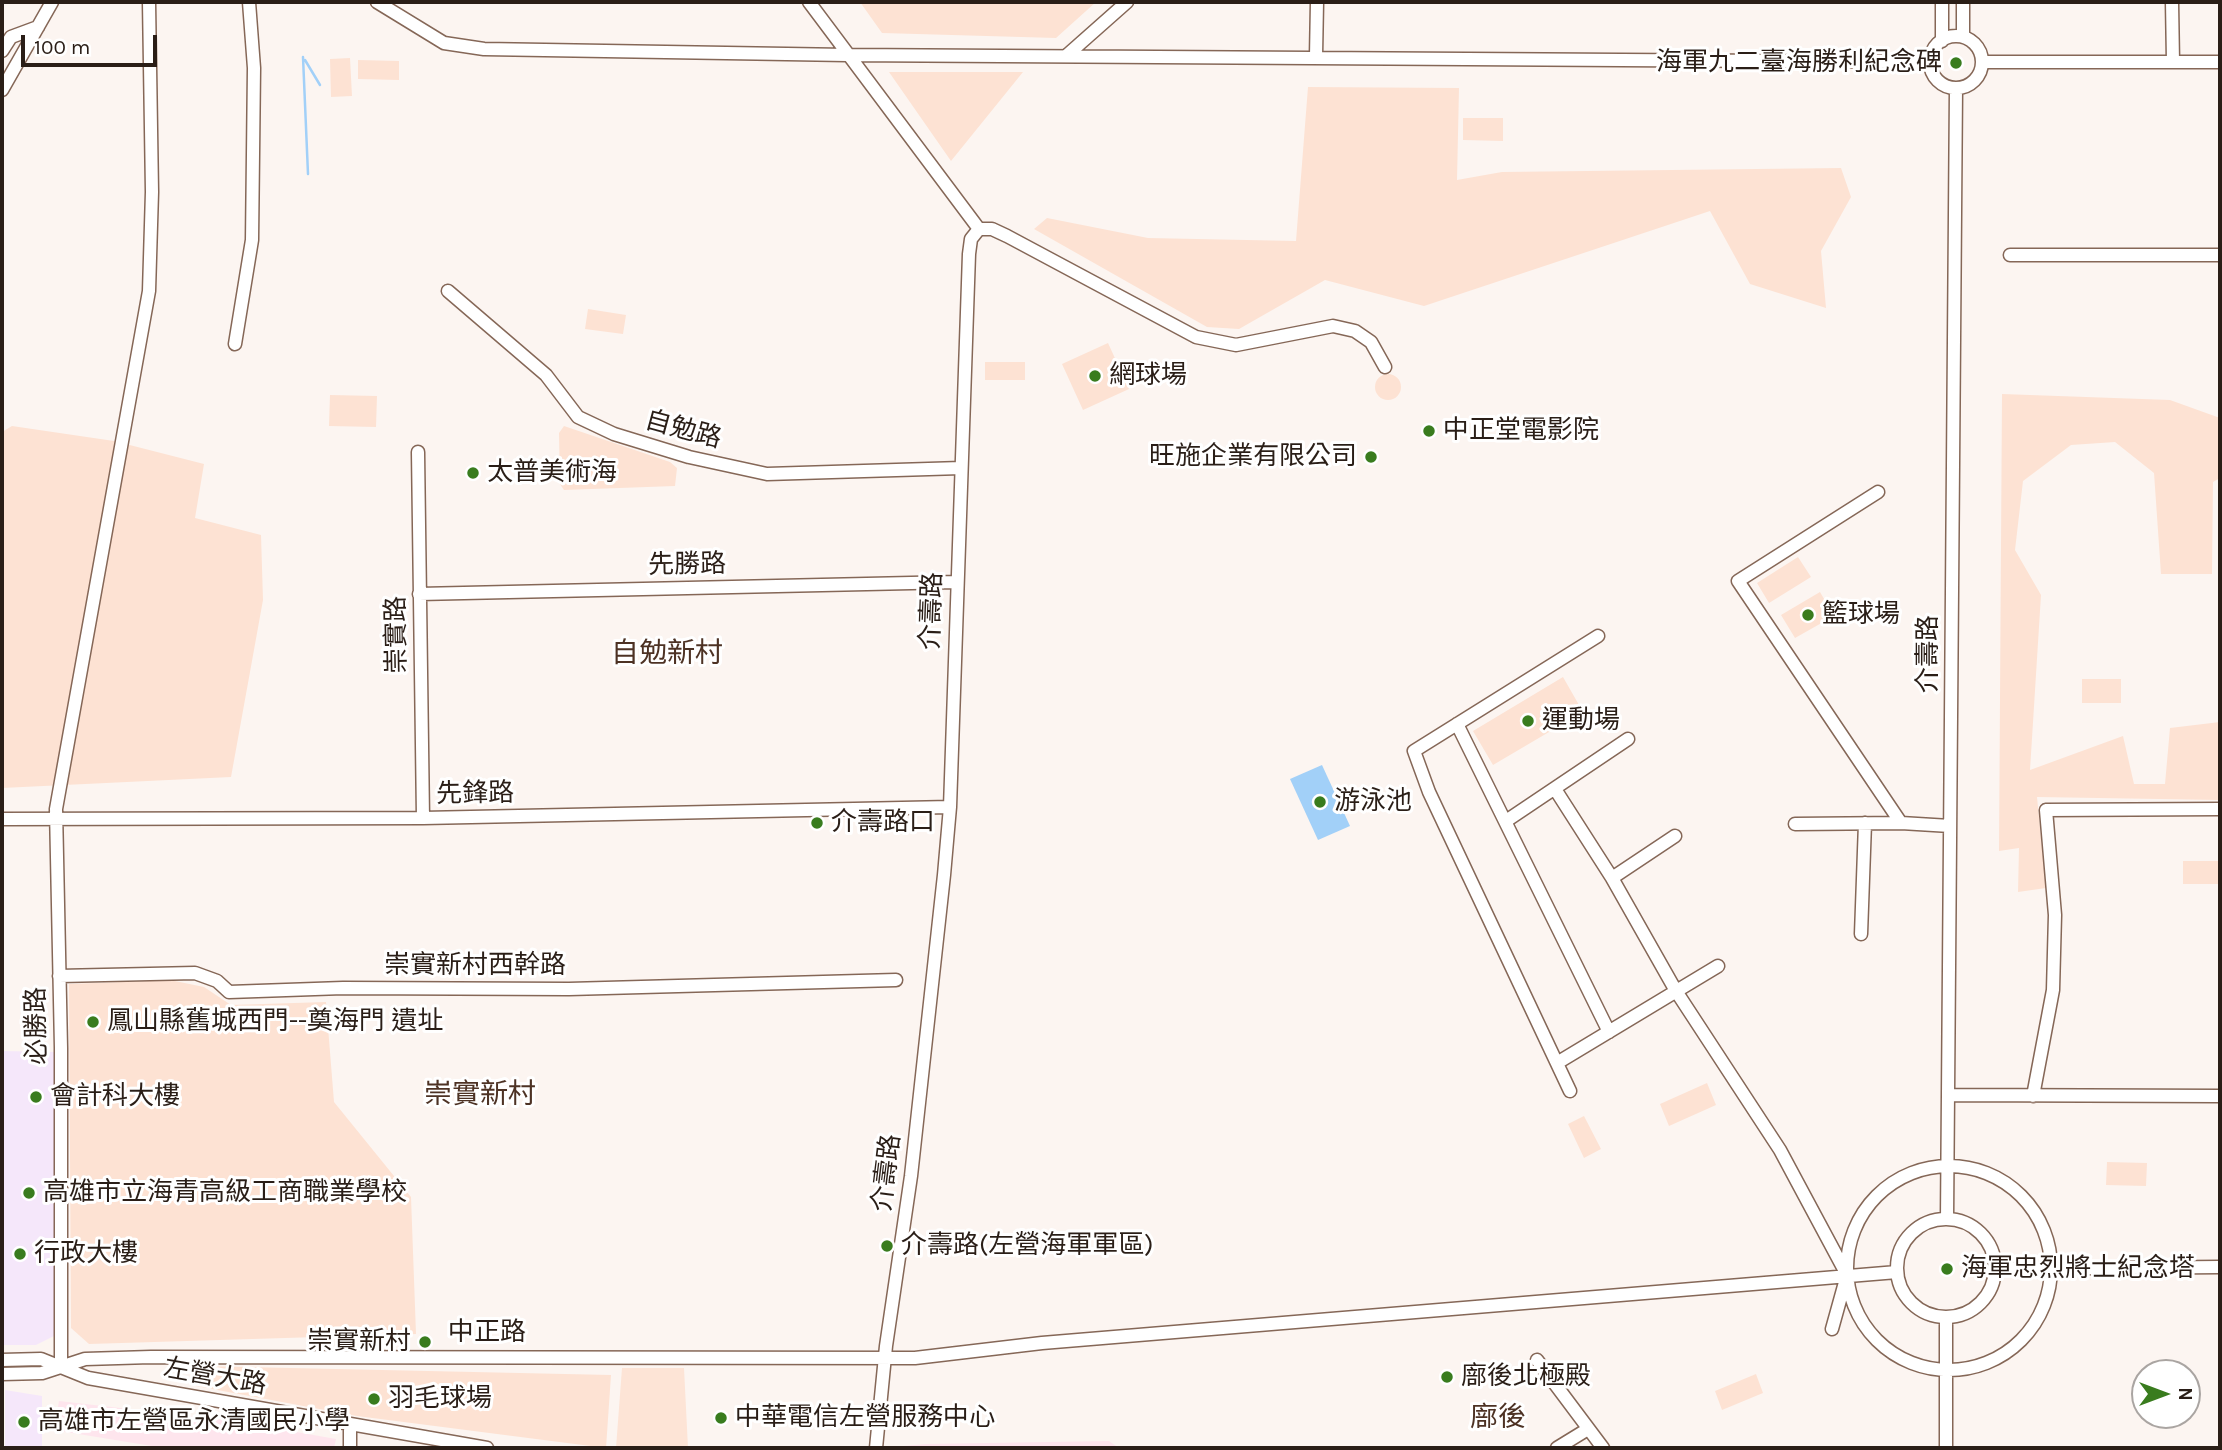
<!DOCTYPE html>
<html>
<head>
<meta charset="utf-8">
<style>
  body { margin:0 }
  #map { position:relative; width:2222px; height:1450px; overflow:hidden; background:#fcf5f1; font-family:Karla,sans-serif }
  canvas { display:block }
  .frame { position:absolute; inset:0; border:4px solid #2a1e17; pointer-events:none }
  .north { position:absolute; left:2131px; top:1359px; width:70px; height:70px; box-sizing:border-box; background:#fff; border:2px solid #aaa5a2; border-radius:50%; rotate:90deg; font-size:19px; font-weight:700; line-height:28px; text-align:center; color:#2a1e17 }
  .north::after { content:''; display:block; margin:auto; width:24px; height:32px; background:#397c1e; clip-path:polygon(50% 0,100% 100%,50% 72%,0 100%) }
  .scale { position:absolute; left:21px; top:35px; width:136px; height:32px; box-sizing:border-box; border:4px solid #2a1e17; border-top:0; padding-left:9px; font-size:21px; line-height:24px; white-space:nowrap; color:#2a1e17; -webkit-text-stroke:5px #fff; paint-order:stroke }
</style>
</head>
<body>
<div id="map">
<canvas width="2222" height="1450"></canvas>
<div class="frame"></div>
<div class="north">N</div>
<div class="scale">100 m</div>
</div>
<script>
const g = document.querySelector('canvas').getContext('2d');
g.lineJoin = 'round';
function fillPath(path, color) {
  g.fillStyle = color;
  g.fill(path, 'evenodd');
}
function shape(rows) {
  const path = new Path2D();
  for (const r of rows) {
    if (r.length === 3) {
      path.moveTo(r[0] + r[2], r[1]);
      path.arc(r[0], r[1], r[2], 0, 2 * Math.PI);
      continue;
    }
    path.moveTo(r[0], r[1]);
    for (let i = 2; i < r.length; i += 2) path.lineTo(r[i], r[i + 1]);
  }
  return path;
}
function strokePath(path, color, width, dash) {
  g.strokeStyle = color;
  g.lineWidth = width;
  g.lineCap = dash ? 'butt' : 'round';
  g.setLineDash(dash || []);
  g.stroke(path);
}
function label(font, color, halo, rows, align = 'center') {
  g.font = font + ' Karla,"Noto Sans TC",sans-serif';
  g.lineWidth = 6;
  g.setLineDash([]);
  g.textBaseline = 'middle';
  g.strokeStyle = halo;
  g.fillStyle = color;
  for (const [text, x, y, turn = 0] of rows) {
    g.save();
    g.translate(x, y);
    g.rotate((+turn || 0) * Math.PI / 180);
    g.textAlign = isNaN(turn) ? turn : align;
    if (halo) g.strokeText(text, 0, 0);
    g.fillText(text, 0, 0);
    g.restore();
  }
}
const commercial = shape([
  [59,1401,234,1421,336,1439,334,1448,164,1448,54,1430],
  [1109,1441,1119,1448,881,1448,926,1444]
]);
const built = shape([
  [622,1368,684,1368,688,1448,616,1448]
]);
const education = shape([
  [2,1051,55,1052,56,1335,36,1345,2,1345],
  [5,1390,42,1396,42,1448,5,1448]
]);
const green = shape([
  [860,2,1096,2,1056,38,882,33],
  [350,58,352,96,331,97,330,59],
  [358,60,399,61,399,80,358,79],
  [889,72,1023,72,951,161],
  [1308,87,1459,88,1457,180,1502,172,1841,168,1851,197,1821,251,1826,308,1750,284,1710,211,1424,306,1325,280,1239,329,1207,327,1034,229,1047,218,1148,238,1296,241],
  [1463,118,1503,118,1503,141,1463,140],
  [588,309,626,315,623,334,585,329],
  [1108,343,1129,389,1083,410,1062,364],
  [985,362,1025,362,1025,380,985,380],
  [1388,387,13],
  [2002,394,2170,400,2220,418,2220,478,2213,482,2212,574,2161,574,2154,473,2115,442,2071,445,2023,481,2015,550,2041,595,2030,770,2123,736,2134,784,2165,784,2170,728,2220,722,2220,800,2037,797,2046,888,2018,892,2019,848,1999,851],
  [330,395,377,396,376,427,329,426],
  [12,426,114,441,204,464,195,518,261,535,263,600,231,777,2,788,2,432],
  [564,426,670,462,677,468,675,486,564,490,560,484,559,433],
  [1798,557,1811,577,1769,603,1757,583],
  [1820,592,1834,616,1795,638,1781,615],
  [1563,677,1583,712,1493,765,1473,731],
  [2082,679,2121,679,2121,703,2082,703],
  [2183,861,2220,861,2220,884,2183,884],
  [170,980,204,987,231,1005,326,1002,334,1102,411,1197,416,1334,89,1344,71,1328,69,984],
  [1707,1083,1716,1105,1669,1126,1660,1104],
  [1584,1116,1601,1149,1584,1158,1568,1124],
  [2107,1162,2147,1163,2146,1186,2106,1185],
  [199,1366,611,1375,606,1448,357,1416,196,1386],
  [1756,1374,1763,1393,1722,1410,1715,1391]
]);
const water = shape([
  [1322,765,1350,826,1318,840,1290,779]
]);
const stream = shape([
  [303,57,308,174],
  [305,60,320,85]
]);
const minor = shape([
  [377,2,444,43,484,49,847,55,1931,62],
  [809,2,979,229],
  [1963,2,1963,37],
  [2172,2,2173,62],
  [1956,62,26],
  [1942,41,1942,2],
  [2,51,11,37,38,27],
  [1066,56,1127,2],
  [1316,56,1317,2],
  [1982,62,2220,62],
  [2,90,52,2],
  [979,229,992,229,1007,236,1196,337,1236,345,1333,326,1355,331,1371,342,1385,367],
  [2010,255,2220,255],
  [448,291,546,375,578,417,614,434,689,457,767,474,961,468],
  [235,344,252,240,254,68,249,2],
  [418,452,423,818],
  [1878,492,1738,581,1901,823,1950,826],
  [419,594,956,582],
  [1457,724,1609,1032],
  [1555,789,1612,878,1676,991,1780,1150,1847,1275,1832,1329],
  [2,819,423,818,950,807],
  [1506,821,1628,739],
  [1795,824,1901,823],
  [1612,878,1675,836],
  [1861,934,1865,823],
  [59,976,195,973,217,981,229,992,343,988,569,989,896,980],
  [1557,1063,1718,966],
  [1570,1091,1429,792,1414,751,1598,636],
  [1949,1095,2220,1096],
  [2033,1096,2053,990,2055,915,2046,810,2220,809],
  [1949,1268,102],
  [1947,1219,1956,88],
  [1946,1268,49],
  [1994,1269,2220,1267],
  [2,1360,41,1359,88,1378,487,1448],
  [1537,1360,1603,1448],
  [61,1367,61,1048,56,809,149,291,152,192,149,2],
  [2,1374,42,1373,85,1359,151,1357,915,1358,1042,1343,1897,1272],
  [350,1448,350,1425],
  [876,1448,886,1346,911,1176,944,875,950,807,969,254,971,239,979,229],
  [1557,1448,1588,1429],
  [1946,1448,1946,1317]
]);
const markers = [
  [1956,63,7,"#397c1e"],
  [1095,376,7,"#397c1e"],
  [1429,431,7,"#397c1e"],
  [1371,457,7,"#397c1e"],
  [473,473,7,"#397c1e"],
  [1808,615,7,"#397c1e"],
  [1528,721,7,"#397c1e"],
  [1320,802,7,"#397c1e"],
  [817,823,7,"#397c1e"],
  [93,1022,7,"#397c1e"],
  [36,1097,7,"#397c1e"],
  [29,1193,7,"#397c1e"],
  [887,1246,7,"#397c1e"],
  [20,1254,7,"#397c1e"],
  [1947,1269,7,"#397c1e"],
  [425,1342,7,"#397c1e"],
  [1447,1377,7,"#397c1e"],
  [374,1399,7,"#397c1e"],
  [721,1418,7,"#397c1e"],
  [24,1422,7,"#397c1e"]
];
const poiNames = [
  ["海軍九二臺海勝利紀念碑",1942,63,"right"],
  ["網球場",1109,376],
  ["中正堂電影院",1443,431],
  ["旺施企業有限公司",1357,457,"right"],
  ["太普美術海",487,473],
  ["籃球場",1822,615],
  ["運動場",1542,721],
  ["游泳池",1334,802],
  ["介壽路口",831,823],
  ["鳳山縣舊城西門--奠海門 遺址",107,1022],
  ["會計科大樓",50,1097],
  ["高雄市立海青高級工商職業學校",43,1193],
  ["介壽路(左營海軍軍區)",901,1246],
  ["行政大樓",34,1254],
  ["海軍忠烈將士紀念塔",1961,1269],
  ["崇實新村",411,1342,"right"],
  ["廍後北極殿",1461,1377],
  ["羽毛球場",388,1399],
  ["中華電信左營服務中心",735,1418],
  ["高雄市左營區永清國民小學",38,1422]
];
const streetNames = [
  ["自勉路",683,430,15],
  ["先勝路",687,565,-1],
  ["介壽路",932,611,-88],
  ["崇實路",397,635,-91],
  ["介壽路",1929,654,-90],
  ["先鋒路",475,794,-1],
  ["崇實新村西幹路",475,966],
  ["必勝路",37,1026,-91],
  ["介壽路",887,1173,-83],
  ["中正路",487,1333],
  ["左營大路",215,1377,10]
];
const neighbourhoodNames = [
  ["自勉新村",667,654],
  ["崇實新村",480,1095],
  ["廍後",1498,1418]
];
fillPath(commercial, '#fee5ed');
fillPath(built, '#fde4d6');
fillPath(education, '#f5e7fa');
fillPath(green, '#fde2d3');
fillPath(water, '#a2d0f8');
strokePath(stream, '#a2d0f8', 2.5);
strokePath(minor, '#856757', 15);
strokePath(minor, '#fff', 12);
for (const [x, y, r, color] of markers) {
  const dot = new Path2D();
  dot.arc(x, y, r, 0, 2 * Math.PI);
  g.fillStyle = color;
  g.fill(dot);
  strokePath(dot, '#fff', 2.5);
}
label('26px', '#2a1e17', '#fff', poiNames, 'left');
label('26px', '#2a1e17', '#fff', streetNames);
label('28px', '#4d3224', '#fff', neighbourhoodNames);
</script>
</body>
</html>
